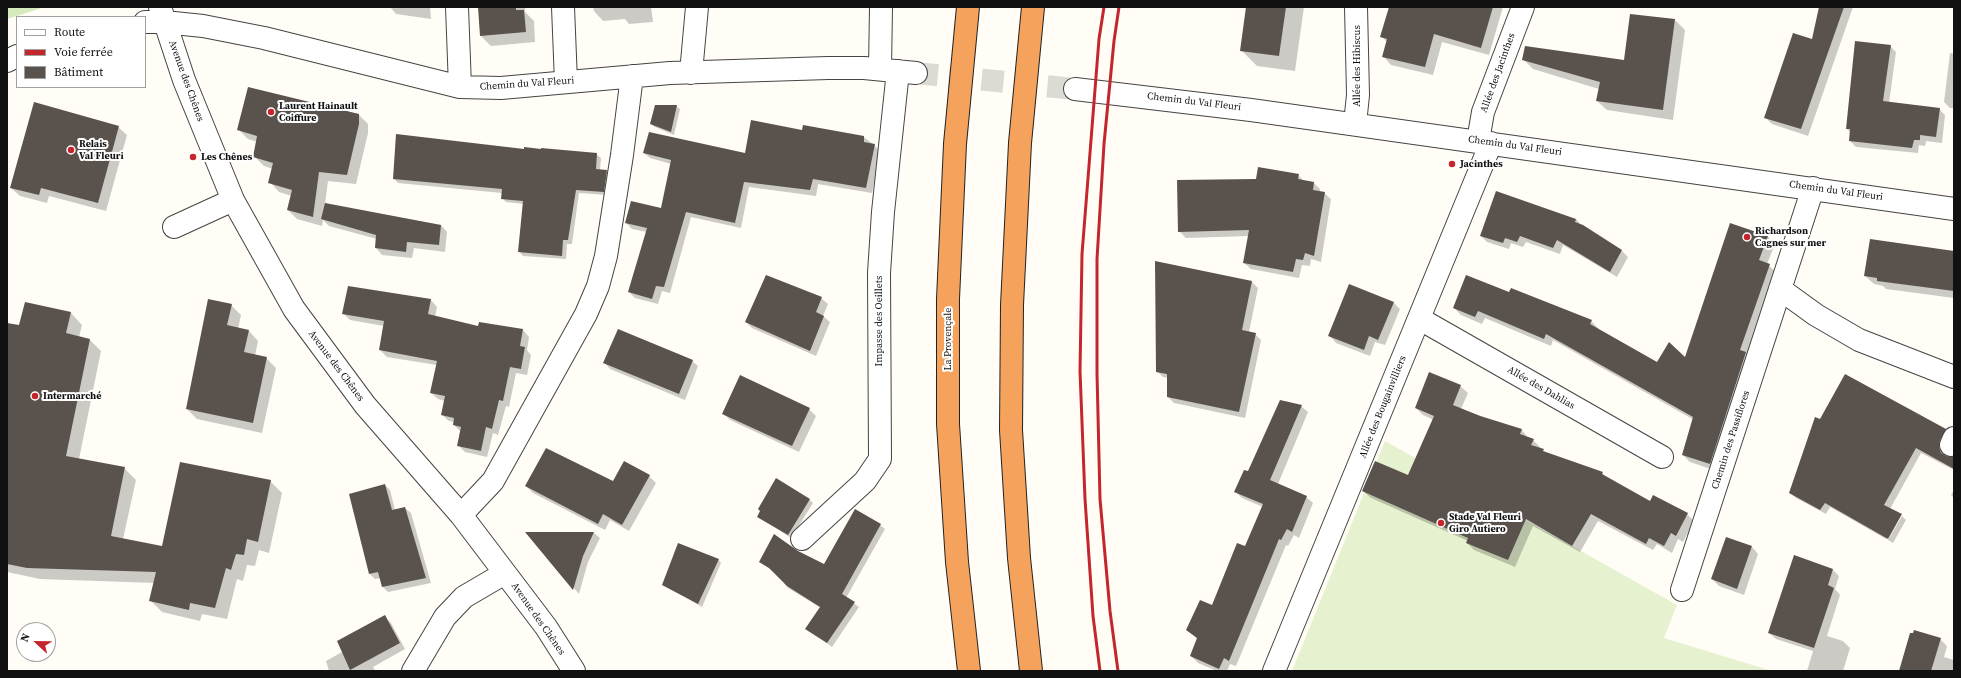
<!DOCTYPE html>
<html>
<head>
<meta charset="utf-8">
<style>
  body { margin:0 }
  #map { position:relative; width:1961px; height:678px; overflow:hidden; background:#fffdf5; font-family:"Source Serif 4",serif }
  canvas { display:block }
  .frame { position:absolute; inset:0; border:8px solid #111; pointer-events:none }
  .legend { position:absolute; left:16px; top:16px; width:130px; height:72px; box-sizing:border-box; background:#fff; border:1px solid #a0a0a0; margin:0; padding:5px 7px; list-style:none; font-size:12px; color:#111 }
  .legend li { display:flex; align-items:center; gap:8px; height:20px }
  .legend b { width:20px; border:1px solid #a0a0a0 }
  .north { position:absolute; left:16px; top:622px; width:40px; height:40px; box-sizing:border-box; background:#fff; border:1px solid #a0a0a0; border-radius:50%; rotate:292deg; font-size:11px; font-weight:700; line-height:16px; text-align:center; color:#111 }
  .north::after { content:''; display:block; margin:auto; width:14px; height:18px; background:#c4262e; clip-path:polygon(50% 0,100% 100%,50% 72%,0 100%) }
</style>
</head>
<body>
<div id="map">
<canvas width="1961" height="678"></canvas>
<div class="frame"></div>
<ul class="legend">
<li><b style="height:5px;background:#fff"></b>Route</li>
<li><b style="height:5px;background:#c4262e"></b>Voie ferrée</li>
<li><b style="height:11px;background:#5a524d"></b>Bâtiment</li>
</ul>
<div class="north">N</div>
</div>
<script>
const g = document.querySelector('canvas').getContext('2d');
g.lineJoin = 'round';
function fillPath(path, color) {
  g.fillStyle = color;
  g.fill(path, 'evenodd');
}
function shape(rows) {
  const path = new Path2D();
  for (const r of rows) {
    path.moveTo(r[0], r[1]);
    for (let i = 2; i < r.length; i += 2) path.lineTo(r[i], r[i + 1]);
  }
  return path;
}
function strokePath(path, color, width, dash) {
  g.strokeStyle = color;
  g.lineWidth = width;
  g.lineCap = dash ? 'butt' : 'round';
  g.setLineDash(dash || []);
  g.stroke(path);
}
function label(font, color, halo, rows, align = 'center') {
  g.font = font + ' "Source Serif 4",serif';
  g.lineWidth = 4;
  g.setLineDash([]);
  g.textBaseline = 'middle';
  g.strokeStyle = halo;
  g.fillStyle = color;
  for (const [text, x, y, turn = 0] of rows) {
    g.save();
    g.translate(x, y);
    g.rotate((+turn || 0) * Math.PI / 180);
    g.textAlign = isNaN(turn) ? turn : align;
    if (halo) g.strokeText(text, 0, 0);
    g.fillText(text, 0, 0);
    g.restore();
  }
}
const green = shape([
  [7,7,45,7,7,19]
]);
const pitch = shape([
  [1385,441,1677,605,1664,638,1772,671,1292,671]
]);
const shadow = shape([
  [390,7,430,7,431,19,396,14],
  [479,7,525,7,525,12,534,21,535,42,491,46,481,36],
  [593,7,651,7,653,22,629,24,625,19,603,21,594,11],
  [1247,7,1304,7,1295,71,1257,66,1241,50],
  [1390,7,1503,7,1489,55,1442,42,1433,75,1391,65,1383,56,1387,42,1381,36],
  [1820,7,1853,7,1808,136,1772,124,1765,117,1813,40],
  [1675,20,1685,30,1673,120,1607,110,1597,101,1599,89,1533,69,1523,59,1625,61],
  [1890,46,1896,52,1889,103,1939,109,1945,115,1942,143,1926,141,1925,146,1919,145,1918,153,1856,147,1850,141,1851,133,1847,129],
  [1950,53,1954,54,1954,108,1950,108,1944,102],
  [676,106,680,109,674,135,655,127,651,124],
  [359,115,368,124,368,133,356,184,328,181,325,204,441,225,447,232,445,252,414,248,412,258,382,255,376,248,377,239,329,226,323,220,322,226,297,219,288,210,292,196,279,192,270,182,273,169,264,166,254,156,257,142,248,139,239,130],
  [118,127,127,135,106,211,49,196,47,203,20,196,11,188],
  [803,131,864,137,874,145,880,151,872,193,818,184,816,196,749,187,741,228,691,217,670,293,662,291,658,304,635,298,629,292,647,232,632,229,626,223,662,209,671,164,650,158,644,153,746,154],
  [525,150,596,154,601,158,600,170,607,171,611,175,607,195,579,193,572,244,567,244,566,259,523,256,519,251,524,204,506,202,502,198,502,193,398,183,394,179],
  [1298,175,1304,181,1314,183,1320,189,1320,192,1324,193,1331,199,1321,262,1311,259,1310,266,1302,265,1299,278,1251,269,1244,263,1249,236,1186,238,1179,231,1257,180],
  [1576,219,1582,226,1622,251,1628,257,1617,277,1563,245,1560,254,1526,242,1523,247,1511,243,1509,249,1487,242,1481,236],
  [1768,237,1775,244,1767,264,1776,272,1717,471,1690,462,1683,455,1694,420,1553,340,1551,346,1485,318,1482,324,1461,315,1454,308,1510,293,1591,321,1598,328,1598,329,1658,363,1685,358],
  [1954,252,1954,298,1886,289,1883,286,1874,284,1865,276],
  [1156,262,1252,282,1258,288,1249,332,1255,334,1261,340,1245,418,1174,403,1168,397,1168,378,1163,377,1157,371],
  [821,298,828,304,823,316,830,322,816,356,752,328,746,322],
  [431,300,437,307,435,317,479,328,523,330,529,337,527,350,531,355,527,375,516,373,509,407,506,406,498,435,493,433,487,457,465,452,458,445,460,431,454,425,454,422,449,421,442,415,445,401,438,399,431,393,437,365,387,357,380,350,384,326,350,320,343,313],
  [1393,302,1400,309,1385,345,1375,342,1370,356,1336,343,1330,336],
  [26,303,71,313,82,325,79,337,90,340,101,351,79,459,124,468,136,480,123,539,163,547,270,481,282,493,269,553,259,550,255,566,247,565,243,581,237,579,227,619,202,614,200,621,162,612,150,600,155,583,40,579,7,572,7,324,20,326],
  [231,305,241,315,238,329,249,331,258,341,255,356,266,358,276,368,262,433,197,419,187,409],
  [692,361,698,366,685,400,610,369,605,363],
  [1460,386,1468,393,1461,409,1522,430,1528,438,1533,440,1540,447,1540,449,1548,454,1602,473,1607,478,1651,502,1687,514,1694,521,1683,542,1678,539,1672,553,1657,544,1653,550,1598,521,1580,552,1533,526,1515,567,1474,550,1467,543,1468,541,1371,498,1363,491,1408,476,1434,420,1423,415,1416,408],
  [1301,406,1308,412,1278,484,1306,497,1313,503,1299,538,1294,535,1288,546,1286,545,1236,666,1230,664,1227,671,1217,671,1198,663,1191,656,1198,639,1188,630,1212,606,1246,547,1263,507,1242,498,1235,491],
  [809,409,816,416,799,452,730,420,723,413],
  [1820,420,1945,430,1950,435,1943,452,1945,457,1954,458,1954,470,1921,453,1890,509,1900,515,1886,539,1830,507,1826,514,1796,498,1790,493],
  [649,476,656,483,629,531,610,520,605,530,533,493,526,486,613,482],
  [385,485,390,490,395,510,405,508,411,513,431,583,388,592,383,587,381,578,375,579,370,574],
  [1954,490,1954,498,1951,495],
  [810,500,813,503,791,538,758,516],
  [1902,516,1906,520,1893,543,1888,540],
  [880,525,885,529,846,598,859,607,832,647,806,628,821,608,788,588,784,583,786,580,760,562,797,552,824,566],
  [527,533,594,533,600,538,588,562,579,594],
  [1752,547,1758,554,1744,595,1719,586,1712,579],
  [718,559,721,563,702,607,663,584],
  [1833,570,1839,576,1835,589,1840,595,1827,636,1843,641,1850,648,1843,671,1807,671,1813,651,1776,639,1769,633],
  [385,617,391,623,405,649,373,667,375,671,329,671,326,661,342,652],
  [1940,639,1947,646,1944,657,1954,660,1954,671,1900,671]
]);
const building = shape([
  [478,7,516,7,516,10,524,10,526,32,480,36],
  [1246,7,1286,7,1279,56,1240,51],
  [1389,7,1493,7,1481,48,1434,34,1425,67,1382,57,1387,39,1380,37],
  [1819,7,1844,7,1801,129,1764,118,1793,33,1812,39],
  [1630,14,1675,19,1663,110,1596,101,1600,82,1522,60,1525,46,1624,60],
  [1855,41,1891,45,1883,101,1940,108,1936,137,1920,135,1920,140,1914,140,1912,148,1849,141,1850,129,1846,129],
  [248,87,359,114,359,124,347,175,319,172,313,217,287,210,292,190,268,183,273,163,253,157,257,136,237,130],
  [34,102,119,126,98,203,41,188,39,195,10,188],
  [655,105,677,105,671,132,650,124],
  [751,120,802,130,803,125,864,136,864,142,875,144,866,188,813,179,810,190,744,182,735,223,686,212,664,287,656,286,652,299,628,292,647,228,625,223,631,201,661,208,671,160,643,153,649,132,745,153],
  [396,134,524,149,524,147,541,149,541,148,597,153,596,169,607,170,604,192,576,190,568,240,563,240,562,256,518,252,523,201,501,199,502,189,393,179],
  [1258,167,1299,174,1298,179,1314,182,1313,190,1325,192,1314,256,1305,253,1303,260,1296,259,1293,272,1243,263,1249,230,1178,232,1177,180,1256,179],
  [1496,191,1576,219,1575,222,1583,225,1622,250,1610,272,1557,240,1553,248,1520,236,1517,242,1505,238,1503,243,1480,236],
  [325,203,441,225,439,245,407,242,406,252,375,248,376,235,321,219],
  [1730,223,1768,236,1759,260,1770,264,1740,350,1746,352,1710,464,1682,455,1693,417,1546,334,1544,339,1478,311,1475,317,1453,308,1466,275,1509,292,1511,288,1592,320,1590,324,1657,362,1669,342,1685,357],
  [1870,239,1954,251,1954,291,1877,281,1877,278,1864,276],
  [1155,261,1252,281,1242,330,1256,333,1239,412,1167,397,1167,374,1156,372],
  [766,275,822,297,816,312,824,316,810,351,745,322],
  [1349,284,1394,302,1378,340,1369,336,1364,350,1328,336],
  [348,286,431,299,428,314,478,326,479,322,523,329,520,346,525,347,521,369,510,367,503,401,499,400,492,429,486,427,481,451,457,446,461,427,453,425,454,418,441,415,445,396,430,393,437,361,379,350,384,321,342,314],
  [208,299,232,304,227,325,249,330,244,352,267,357,253,423,186,409],
  [25,302,71,312,66,333,90,339,66,456,125,467,111,536,162,546,180,462,271,480,258,542,247,539,244,555,236,554,231,570,226,568,215,608,190,603,189,610,149,601,156,572,27,568,7,564,7,323,19,325],
  [618,329,693,360,679,394,603,363],
  [1429,372,1461,385,1453,405,1480,416,1522,429,1520,434,1534,439,1531,445,1544,449,1543,451,1603,472,1602,474,1650,501,1653,495,1688,513,1676,536,1671,533,1664,546,1649,538,1646,544,1591,514,1572,546,1526,519,1508,560,1466,543,1468,538,1362,491,1375,461,1408,475,1434,416,1415,408],
  [1845,374,1946,429,1940,440,1939,447,1941,453,1946,456,1954,457,1954,469,1916,448,1884,505,1902,514,1888,539,1825,503,1820,510,1789,493,1815,417,1820,419],
  [740,375,810,408,792,446,722,414],
  [1280,400,1302,405,1270,480,1307,496,1292,532,1287,529,1281,540,1279,539,1229,661,1224,658,1219,669,1190,656,1197,638,1186,630,1200,600,1212,605,1237,543,1245,546,1263,504,1234,492,1244,470,1248,471],
  [546,448,613,481,624,461,650,475,622,525,603,514,598,524,525,486],
  [776,478,810,499,788,535,757,517,760,511,758,509],
  [385,484,392,510,405,507,426,578,382,587,378,572,369,574,349,494],
  [855,509,881,524,842,594,855,602,827,643,805,629,820,607,787,586,769,568,759,562,774,534,798,551,824,564],
  [525,532,594,532,583,556,573,590],
  [1726,537,1752,546,1737,589,1711,579],
  [678,543,719,559,698,604,662,585],
  [1794,555,1833,569,1828,585,1834,588,1814,648,1768,633],
  [385,615,400,643,350,670,337,641],
  [1914,630,1941,638,1931,671,1899,671,1910,633,1913,633]
]);
const minorTunnel = shape([
  [916,73,1075,89]
]);
const minor = shape([
  [160,7,184,80,233,200,294,309,365,405,461,515,546,627,574,671],
  [457,7,460,87],
  [563,7,566,82],
  [145,22,164,22,203,26,264,38,460,87,501,88,670,73,828,68,864,68,916,73],
  [7,61,17,56],
  [880,69,881,7],
  [691,73,697,7],
  [1075,89,1251,110,1954,209],
  [1355,124,1358,95,1356,7],
  [1478,141,1483,112,1523,7],
  [174,227,233,200],
  [1780,289,1816,315,1859,340,1954,377],
  [1420,319,1662,457],
  [1951,445,1954,438],
  [461,515,493,481,586,314,598,286,606,256,622,155,632,76],
  [802,539,865,481,880,459,879,273,883,212,898,71],
  [1682,590,1813,188],
  [413,671,445,617,464,597,505,573],
  [1274,671,1491,143]
]);
const highway = shape([
  [968,7,955,144,948,299,948,424,957,562,969,671],
  [1031,671,1019,558,1011,430,1012,305,1020,143,1033,7]
]);
const rail = shape([
  [1100,671,1093,616,1085,499,1080,371,1082,254,1099,39,1104,7],
  [1118,671,1110,611,1100,499,1097,373,1097,259,1104,144,1114,41,1119,7]
]);
const markers = [
  [271,112,4,"#c4262e"],
  [71,150,4,"#c4262e"],
  [193,157,4,"#c4262e"],
  [1452,164,4,"#c4262e"],
  [1747,237,4,"#c4262e"],
  [35,396,4,"#c4262e"],
  [1441,523,4,"#c4262e"]
];
const streetNames = [
  ["Allée des Hibiscus",1357,66,-90],
  ["Allée des Jacinthes",1498,73,-70],
  ["Avenue des Chênes",186,81,70],
  ["Chemin du Val Fleuri",527,84,-4],
  ["Chemin du Val Fleuri",1194,102,7],
  ["Chemin du Val Fleuri",1515,146,8],
  ["Chemin du Val Fleuri",1836,191,8],
  ["Impasse des Oeillets",879,321,-90],
  ["La Provençale",948,339,-90],
  ["Avenue des Chênes",336,366,53],
  ["Allée des Dahlias",1541,388,30],
  ["Allée des Bougainvilliers",1383,407,-68],
  ["Chemin des Passiflores",1731,440,-72],
  ["Avenue des Chênes",538,619,55]
];
const poiNames = [
  ["Laurent Hainault",279,106],
  ["Coiffure",279,118],
  ["Relais",79,144],
  ["Val Fleuri",79,156],
  ["Les Chênes",201,157],
  ["Jacinthes",1460,164],
  ["Richardson",1755,231],
  ["Cagnes sur mer",1755,243],
  ["Intermarché",43,396],
  ["Stade Val Fleuri",1449,517],
  ["Giro Autiero",1449,529]
];
fillPath(green, '#d5ebbd');
fillPath(pitch, '#e6f2cf');
fillPath(shadow, '#0003');
fillPath(building, '#5a524d');
strokePath(minorTunnel, '#dbdad3', 22, [22, 11]);
strokePath(minor, '#444', 24);
strokePath(highway, '#222', 24);
strokePath(minor, '#fff', 22);
strokePath(highway, '#f5a25d', 22);
strokePath(rail, '#c4262e', 3);
for (const [x, y, r, color] of markers) {
  const dot = new Path2D();
  dot.arc(x, y, r, 0, 2 * Math.PI);
  g.fillStyle = color;
  g.fill(dot);
  strokePath(dot, '#fff', 1.5);
}
label('10px', '#111', '#fff', streetNames);
label('bold 10px', '#111', '#fff', poiNames, 'left');
</script>
</body>
</html>
